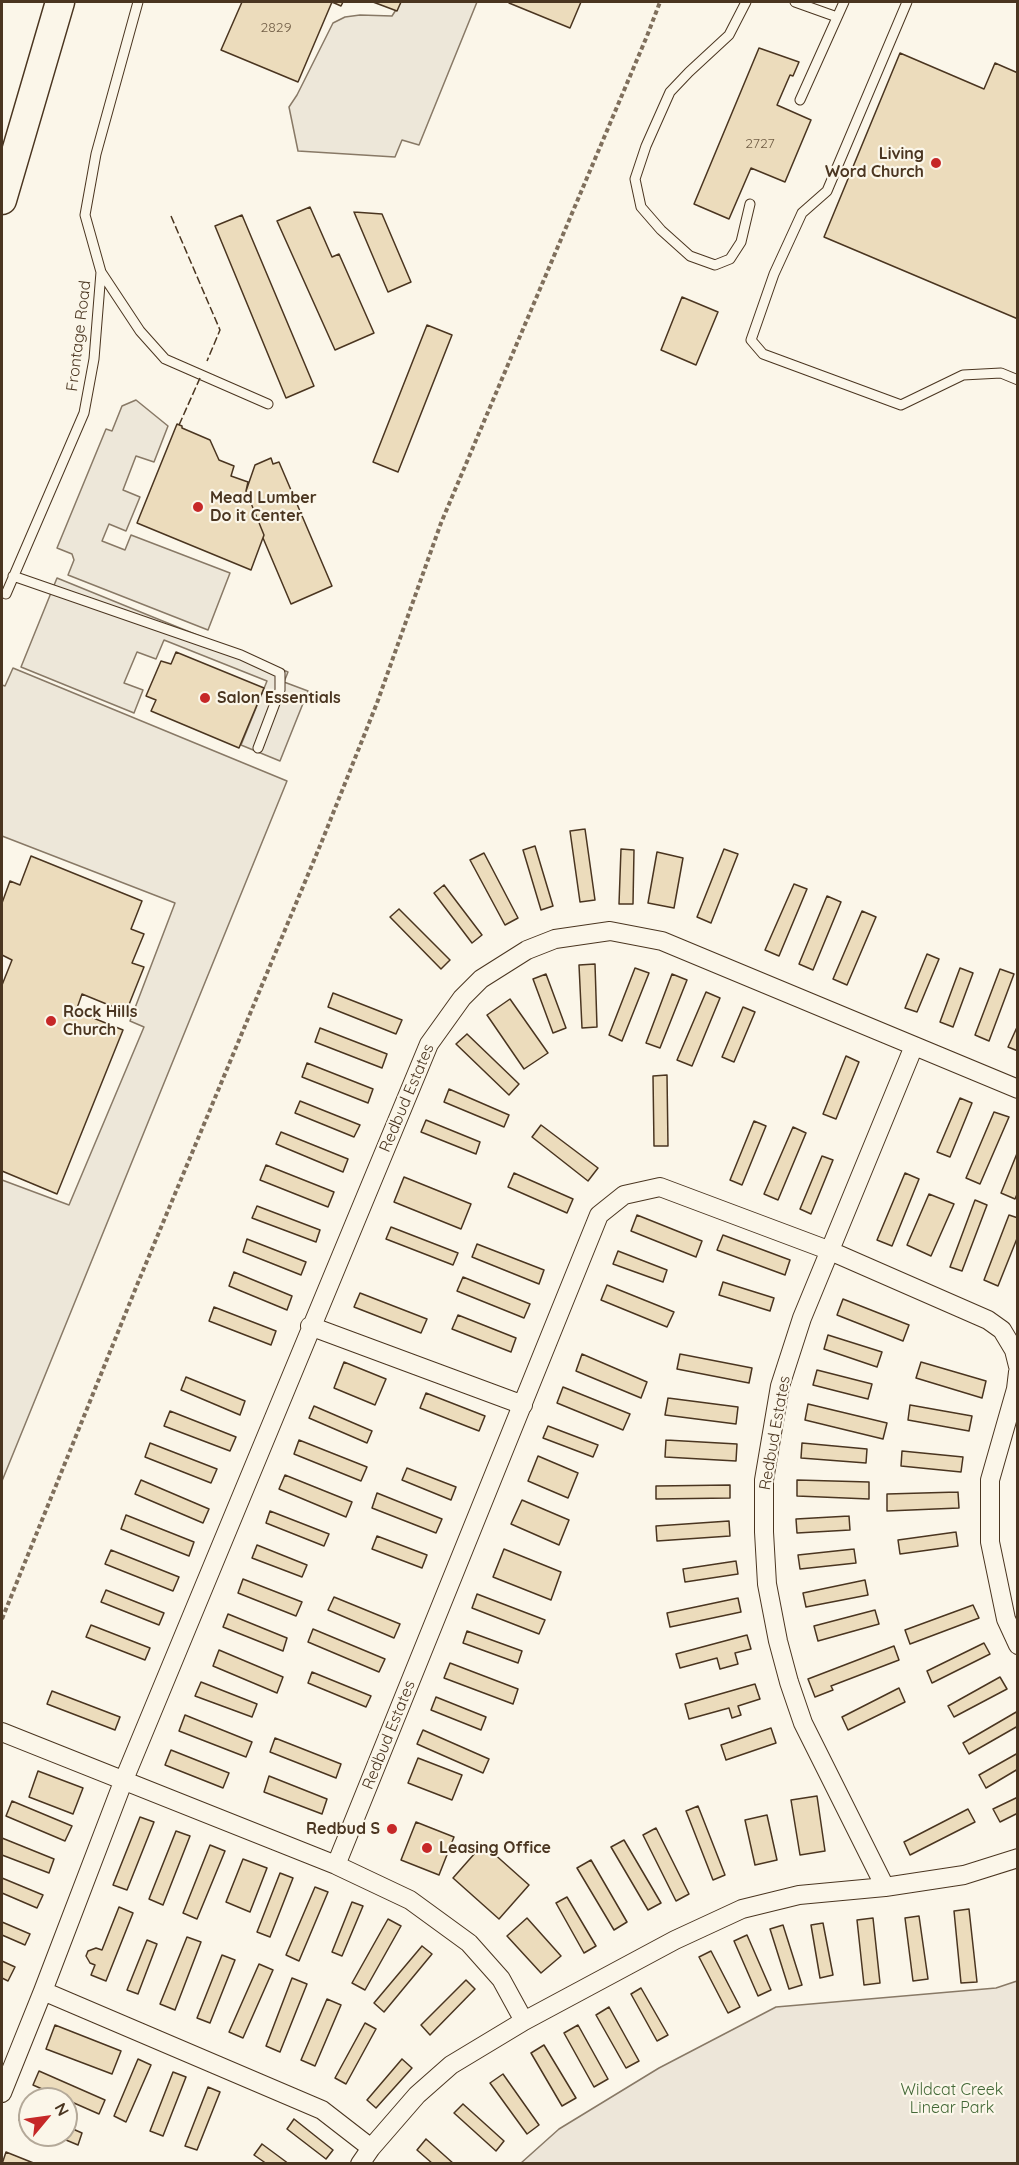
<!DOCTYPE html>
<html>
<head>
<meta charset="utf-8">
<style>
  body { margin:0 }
  #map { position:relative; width:1019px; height:2165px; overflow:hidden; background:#fbf6e9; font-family:Quicksand,sans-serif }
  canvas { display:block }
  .frame { position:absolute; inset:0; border:3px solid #4a3520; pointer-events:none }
  .north { position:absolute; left:18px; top:2087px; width:60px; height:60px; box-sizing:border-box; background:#fbf6e9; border:2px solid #b4a999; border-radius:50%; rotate:61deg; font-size:16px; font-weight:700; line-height:24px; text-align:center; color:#4a3520 }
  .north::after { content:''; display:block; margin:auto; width:21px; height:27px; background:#c62828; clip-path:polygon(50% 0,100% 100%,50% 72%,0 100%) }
</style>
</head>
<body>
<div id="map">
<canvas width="1019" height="2165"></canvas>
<div class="frame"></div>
<div class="north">N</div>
</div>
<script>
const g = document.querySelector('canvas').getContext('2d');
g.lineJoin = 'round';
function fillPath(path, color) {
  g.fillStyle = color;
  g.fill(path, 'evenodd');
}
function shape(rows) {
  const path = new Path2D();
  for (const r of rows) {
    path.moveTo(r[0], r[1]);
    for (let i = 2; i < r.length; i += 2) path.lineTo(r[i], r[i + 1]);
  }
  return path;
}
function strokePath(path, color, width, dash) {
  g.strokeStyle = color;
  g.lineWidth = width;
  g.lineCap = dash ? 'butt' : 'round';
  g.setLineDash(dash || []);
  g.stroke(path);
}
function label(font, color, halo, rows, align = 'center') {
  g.font = font + ' Quicksand,sans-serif';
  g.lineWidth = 4.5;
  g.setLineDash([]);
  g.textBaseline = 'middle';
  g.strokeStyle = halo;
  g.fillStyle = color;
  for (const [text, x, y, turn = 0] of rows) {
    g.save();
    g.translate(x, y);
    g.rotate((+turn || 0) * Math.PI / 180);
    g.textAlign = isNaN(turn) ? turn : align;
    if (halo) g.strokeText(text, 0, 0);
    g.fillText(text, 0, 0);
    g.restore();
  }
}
const green = shape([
  [1017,1981,1017,2163,521,2163,559,2129,659,2068,776,2007,996,1988,1017,1981]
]);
const parking = shape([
  [401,2,477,2,419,145,402,140,395,157,298,151,289,107,297,95,333,23,345,17,360,15,392,16,401,2],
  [136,400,168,426,154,462,136,456,123,490,140,497,126,531,109,524,102,541,125,550,131,535,230,573,208,630,68,575,74,560,72,554,57,548,106,429,112,431,122,406,136,400],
  [57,578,288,672,284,682,308,691,280,761,241,745,267,681,164,640,156,659,137,652,124,683,143,690,134,713,21,667,57,578],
  [13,668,287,781,2,1481,2,1180,69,1205,144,1027,130,1021,175,903,2,836,2,685,5,686,13,668]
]);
const building = shape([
  [242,2,343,2,341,6,332,2,298,82,221,50,242,2],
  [373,2,401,2,397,11,373,2],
  [510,2,581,2,570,28,509,3,510,2],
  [759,48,799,62,793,76,790,75,777,105,811,120,785,182,751,168,729,219,694,204,759,48],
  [900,53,984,89,995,63,1018,73,1018,319,824,237,900,53],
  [310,207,332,257,339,254,374,333,335,350,277,221,310,207],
  [354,212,382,214,411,282,388,292,354,212],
  [242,215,314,386,286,398,215,226,242,215],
  [682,297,718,312,696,365,661,350,682,297],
  [427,325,452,335,398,472,373,462,427,325],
  [177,424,182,426,182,428,210,440,219,460,234,466,231,476,248,482,246,491,264,535,251,570,137,523,177,424],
  [271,458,273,464,279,462,332,586,291,604,263,538,264,535,246,491,255,465,271,458],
  [176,652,264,688,239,748,151,711,156,700,146,696,161,661,171,664,176,652],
  [585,829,595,900,580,902,570,831,585,829],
  [535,846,553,906,541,910,523,850,535,846],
  [621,849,634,850,633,904,619,904,621,849],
  [724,849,738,854,711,923,697,917,724,849],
  [657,852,683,858,674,908,648,903,657,852],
  [484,853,518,918,505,925,470,860,484,853],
  [31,856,142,901,131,929,144,934,132,963,144,967,126,1012,82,994,76,1011,123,1030,57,1194,2,1171,2,985,12,960,2,955,2,903,10,881,20,885,31,856],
  [794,884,807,889,779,956,765,950,794,884],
  [444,885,482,935,472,943,434,893,444,885],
  [827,896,841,902,813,970,799,964,827,896],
  [399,909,450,960,441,969,390,917,399,909],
  [862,911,876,917,847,985,833,979,862,911],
  [927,954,939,959,917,1012,905,1008,927,954],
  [595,964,597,1027,582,1028,579,965,595,964],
  [635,968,649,973,622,1041,609,1035,635,968],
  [960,968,973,973,953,1027,940,1022,960,968],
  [1000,969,1014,974,989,1041,975,1035,1000,969],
  [546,974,566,1028,553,1033,533,979,546,974],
  [672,974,687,980,660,1048,646,1043,672,974],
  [706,992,720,998,692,1066,677,1060,706,992],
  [333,993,402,1020,396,1034,328,1007,333,993],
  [510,999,548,1053,524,1069,487,1015,510,999],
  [743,1007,755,1012,734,1062,722,1057,743,1007],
  [1018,1025,1018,1051,1008,1047,1018,1025],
  [320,1028,387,1054,382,1068,315,1042,320,1028],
  [467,1034,519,1084,509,1095,456,1044,467,1034],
  [846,1056,859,1062,836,1119,823,1114,846,1056],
  [307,1063,373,1089,368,1103,302,1077,307,1063],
  [667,1075,668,1146,654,1146,653,1076,667,1075],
  [449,1089,509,1115,504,1127,444,1102,449,1089],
  [960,1098,972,1103,950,1157,937,1152,960,1098],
  [300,1101,360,1125,354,1137,295,1113,300,1101],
  [994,1112,1009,1117,980,1184,966,1178,994,1112],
  [426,1120,480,1142,476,1154,421,1132,426,1120],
  [754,1121,766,1126,742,1185,730,1180,754,1121],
  [541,1125,598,1168,588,1181,532,1137,541,1125],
  [793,1127,806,1133,778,1200,764,1194,793,1127],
  [281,1132,348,1159,343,1172,276,1144,281,1132],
  [1018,1151,1018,1192,1015,1199,1001,1193,1018,1151],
  [822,1156,833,1160,811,1214,800,1209,822,1156],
  [266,1165,334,1192,328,1207,260,1180,266,1165],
  [514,1173,573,1199,567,1213,508,1187,514,1173],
  [905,1173,919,1179,892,1246,877,1240,905,1173],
  [404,1177,471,1204,461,1229,394,1202,404,1177],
  [929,1194,954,1204,931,1256,907,1245,929,1194],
  [975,1200,987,1205,962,1271,950,1267,975,1200],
  [257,1206,320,1230,316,1242,252,1218,257,1206],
  [637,1215,702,1241,696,1257,631,1231,637,1215],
  [1009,1215,1018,1218,1018,1236,998,1286,984,1280,1009,1215],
  [391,1227,458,1253,453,1265,386,1239,391,1227],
  [723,1235,790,1260,785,1275,717,1250,723,1235],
  [247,1239,306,1262,301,1275,243,1252,247,1239],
  [477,1244,544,1270,539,1284,472,1257,477,1244],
  [618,1251,667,1270,663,1282,613,1264,618,1251],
  [234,1272,292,1296,287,1310,229,1286,234,1272],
  [463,1277,530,1304,524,1318,457,1291,463,1277],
  [723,1282,774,1298,770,1311,719,1295,723,1282],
  [607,1285,674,1312,667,1327,601,1300,607,1285],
  [360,1293,427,1319,421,1333,354,1307,360,1293],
  [843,1299,909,1325,903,1341,837,1315,843,1299],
  [214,1307,276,1331,271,1345,209,1321,214,1307],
  [458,1315,516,1338,511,1352,452,1329,458,1315],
  [828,1335,882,1352,877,1367,824,1349,828,1335],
  [582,1354,647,1382,641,1398,576,1371,582,1354],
  [680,1354,752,1368,749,1383,677,1369,680,1354],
  [344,1362,386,1379,375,1405,334,1388,344,1362],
  [921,1362,986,1381,982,1398,916,1378,921,1362],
  [817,1370,872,1384,868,1399,813,1385,817,1370],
  [186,1377,245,1401,240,1415,181,1390,186,1377],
  [563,1387,630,1414,623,1430,557,1403,563,1387],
  [426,1393,485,1416,479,1431,420,1408,426,1393],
  [668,1398,738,1407,736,1424,665,1415,668,1398],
  [808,1404,887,1423,883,1439,805,1420,808,1404],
  [910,1405,972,1416,969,1431,908,1420,910,1405],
  [314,1406,372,1431,367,1443,309,1418,314,1406],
  [170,1411,236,1437,230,1451,164,1426,170,1411],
  [548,1426,598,1445,593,1457,543,1438,548,1426],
  [299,1440,367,1467,361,1481,294,1454,299,1440],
  [666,1440,737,1444,736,1461,665,1457,666,1440],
  [150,1443,217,1469,211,1483,145,1457,150,1443],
  [802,1443,867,1449,866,1463,801,1458,802,1443],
  [902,1451,963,1457,961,1472,901,1466,902,1451],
  [538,1456,578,1473,568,1498,528,1481,538,1456],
  [407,1468,456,1487,451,1500,402,1480,407,1468],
  [285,1475,352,1502,346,1517,279,1489,285,1475],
  [141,1480,209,1509,203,1523,135,1494,141,1480],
  [797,1480,869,1482,869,1499,797,1496,797,1480],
  [730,1485,730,1498,656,1499,656,1486,730,1485],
  [958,1492,959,1508,887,1511,887,1494,958,1492],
  [377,1493,442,1519,436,1533,372,1508,377,1493],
  [522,1500,569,1520,559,1545,511,1524,522,1500],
  [270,1511,329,1534,324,1546,266,1523,270,1511],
  [126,1515,194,1542,189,1556,121,1529,126,1515],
  [849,1516,850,1530,797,1533,796,1519,849,1516],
  [729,1521,730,1536,657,1541,656,1526,729,1521],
  [956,1532,958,1546,900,1554,898,1540,956,1532],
  [377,1536,427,1555,422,1568,372,1549,377,1536],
  [257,1545,307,1565,302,1577,252,1558,257,1545],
  [504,1549,561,1572,551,1600,493,1577,504,1549],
  [854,1549,856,1563,800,1569,798,1555,854,1549],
  [111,1550,179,1577,173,1591,105,1564,111,1550],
  [736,1561,738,1574,685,1582,683,1569,736,1561],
  [243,1579,302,1602,296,1616,238,1593,243,1579],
  [865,1580,868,1595,806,1607,803,1593,865,1580],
  [106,1590,164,1613,159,1625,101,1602,106,1590],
  [477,1594,545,1620,539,1634,472,1608,477,1594],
  [334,1597,400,1624,394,1638,328,1610,334,1597],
  [738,1598,741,1612,670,1627,667,1613,738,1598],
  [973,1605,979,1618,910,1644,905,1630,973,1605],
  [875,1610,879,1624,818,1641,814,1626,875,1610],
  [228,1614,287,1638,283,1651,223,1627,228,1614],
  [91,1625,150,1648,145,1660,86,1637,91,1625],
  [313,1629,385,1659,379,1672,308,1642,313,1629],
  [467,1631,522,1651,518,1663,463,1643,467,1631],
  [747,1635,751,1649,735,1653,738,1664,720,1669,717,1658,680,1668,676,1654,747,1635],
  [984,1643,990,1654,932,1683,927,1671,984,1643],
  [894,1646,899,1660,831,1686,833,1690,815,1697,808,1679,894,1646],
  [219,1650,283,1677,277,1693,213,1666,219,1650],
  [450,1663,518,1689,513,1704,444,1678,450,1663],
  [312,1672,371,1696,366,1707,308,1683,312,1672],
  [1000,1677,1007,1689,954,1717,948,1706,1000,1677],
  [201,1682,257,1704,252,1717,195,1696,201,1682],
  [755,1684,760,1699,738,1706,741,1715,732,1718,729,1708,689,1719,685,1704,755,1684],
  [899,1688,905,1702,848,1730,842,1717,899,1688],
  [52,1691,120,1717,115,1730,47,1704,52,1691],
  [436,1697,486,1717,481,1730,431,1710,436,1697],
  [1018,1711,1018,1726,969,1754,963,1743,1018,1711],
  [185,1715,252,1742,246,1757,179,1731,185,1715],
  [771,1728,776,1743,726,1760,721,1745,771,1728],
  [423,1730,489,1759,483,1773,417,1744,423,1730],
  [275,1738,341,1764,336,1778,270,1752,275,1738],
  [171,1750,229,1773,223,1788,165,1765,171,1750],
  [1018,1753,1018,1769,986,1788,979,1775,1018,1753],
  [418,1758,462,1775,452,1800,408,1783,418,1758],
  [38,1771,83,1788,73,1814,29,1797,38,1771],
  [269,1776,327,1799,322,1814,264,1792,269,1776],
  [817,1796,825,1851,800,1855,791,1800,817,1796],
  [1018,1797,1018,1813,1000,1822,993,1809,1018,1797],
  [12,1801,72,1826,65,1841,6,1816,12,1801],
  [698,1806,725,1875,713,1880,686,1811,698,1806],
  [968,1809,975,1822,910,1855,904,1842,968,1809],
  [767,1815,777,1860,755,1865,745,1820,767,1815],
  [140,1817,154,1822,127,1890,113,1885,140,1817],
  [416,1822,454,1837,439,1875,401,1860,416,1822],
  [656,1828,689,1894,676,1901,643,1835,656,1828],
  [176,1831,190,1836,163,1905,149,1899,176,1831],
  [2,1838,54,1859,49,1873,2,1855,2,1838],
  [624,1840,661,1903,648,1910,611,1847,624,1840],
  [483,1844,529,1885,499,1919,453,1878,483,1844],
  [210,1845,225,1851,197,1919,183,1913,210,1845],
  [243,1859,267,1868,250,1912,226,1902,243,1859],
  [591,1860,627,1922,614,1930,577,1868,591,1860],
  [280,1873,293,1878,270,1937,257,1932,280,1873],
  [2,1878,43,1895,37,1908,2,1893,2,1878],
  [315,1887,328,1892,299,1961,286,1955,315,1887],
  [567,1897,596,1946,584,1953,556,1903,567,1897],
  [352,1902,363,1906,342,1956,332,1952,352,1902],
  [119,1907,133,1913,106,1981,91,1975,95,1965,90,1963,86,1956,88,1951,96,1948,102,1950,119,1907],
  [969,1909,977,1982,961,1983,954,1911,969,1909],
  [919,1916,928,1979,913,1981,905,1918,919,1916],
  [527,1918,561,1956,541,1973,507,1936,527,1918],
  [873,1918,880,1983,864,1985,857,1920,873,1918],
  [388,1919,401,1926,365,1990,352,1983,388,1919],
  [2,1922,30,1934,25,1945,2,1935,2,1922],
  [823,1923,833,1975,820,1978,811,1925,823,1923],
  [783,1925,802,1985,789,1989,770,1929,783,1925],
  [747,1935,771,1990,758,1996,734,1941,747,1935],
  [187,1937,201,1942,175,2010,160,2004,187,1937],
  [147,1940,157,1944,138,1994,127,1990,147,1940],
  [422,1946,432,1954,384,2012,374,2003,422,1946],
  [711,1951,740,2007,728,2013,699,1957,711,1951],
  [222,1955,235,1960,210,2023,197,2018,222,1955],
  [2,1961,15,1967,8,1981,2,1978,2,1961],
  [259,1964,273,1970,243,2038,229,2032,259,1964],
  [292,1978,307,1984,280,2052,266,2046,292,1978],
  [466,1980,475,1989,430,2035,421,2025,466,1980],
  [641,1988,668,2035,657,2041,631,1994,641,1988],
  [327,1999,341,2005,315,2066,301,2060,327,1999],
  [609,2007,639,2061,626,2068,596,2015,609,2007],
  [365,2023,376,2029,346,2084,335,2078,365,2023],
  [55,2025,121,2051,112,2074,46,2049,55,2025],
  [578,2025,608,2079,594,2087,564,2033,578,2025],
  [544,2045,576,2098,562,2106,531,2053,544,2045],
  [138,2059,151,2065,126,2122,114,2116,138,2059],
  [402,2059,412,2068,376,2108,367,2100,402,2059],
  [39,2071,105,2100,99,2114,33,2085,39,2071],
  [173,2072,186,2077,163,2136,150,2131,173,2072],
  [503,2074,539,2125,527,2134,490,2083,503,2074],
  [208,2087,220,2092,197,2150,185,2146,208,2087],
  [463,2104,504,2141,496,2151,454,2113,463,2104],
  [24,2109,30,2111,30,2125,19,2120,24,2109],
  [294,2119,333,2150,326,2159,287,2129,294,2119],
  [66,2126,82,2133,78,2145,54,2135,66,2135,66,2126],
  [426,2139,454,2164,433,2164,417,2150,426,2139],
  [262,2144,289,2164,267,2164,254,2155,262,2144],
  [6,2152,36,2164,2,2164,6,2152]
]);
const path = shape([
  [2,1619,137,1285,322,841,377,703,441,523,647,36,660,2]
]);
const service = shape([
  [746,2,729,35,689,72,670,92,646,146,635,179,641,207,661,230,690,256,715,265,730,259,741,242,750,204],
  [795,2,837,17],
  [907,2,827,191,802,213,774,274,751,340,763,354,901,405,963,375,1001,373,1018,380],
  [800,100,844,2],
  [101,272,140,331,165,359,268,404],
  [13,576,241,655,280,673,280,690,258,748],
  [6,594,84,413,94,359,101,272,85,215,96,154,138,2]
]);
const minor = shape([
  [310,1326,523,1405],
  [1018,1372,1016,1389,990,1480,990,1542,1006,1619,1018,1645],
  [2,1732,336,1865,410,1900,469,1943,501,1979,524,2021],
  [336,1865,599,1215,624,1195,660,1187,828,1250,988,1320,1002,1330,1014,1350,1018,1366],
  [885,1887,803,1723,789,1682,778,1641,767,1584,764,1532,764,1480,780,1386,802,1318,914,1046],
  [43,1991,322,2110,371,2148],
  [2,2093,43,1991,123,1782,429,1044,462,998,481,979,527,950,555,939,610,931,662,941,1018,1089],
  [360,2164,371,2148,417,2095,451,2065,524,2021,675,1940,742,1909,799,1895,885,1887,964,1875,1018,1858]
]);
const primary = shape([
  [2,200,60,2]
]);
const fence = shape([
  [171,216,220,330,207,361],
  [179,425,200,378]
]);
const markers = [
  [936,163,6,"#c62828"],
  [198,507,6,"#c62828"],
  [205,698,6,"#c62828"],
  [51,1021,6,"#c62828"],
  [392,1829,6,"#c62828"],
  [427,1848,6,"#c62828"]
];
const numberNames = [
  ["2829",276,28],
  ["2727",760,144]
];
const poiNames = [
  ["Living",924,154,"right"],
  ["Word Church",924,172,"right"],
  ["Mead Lumber",210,498],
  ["Do it Center",210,516],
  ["Salon Essentials",217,698],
  ["Rock Hills",63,1012],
  ["Church",63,1030],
  ["Redbud S",380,1829,"right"],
  ["Leasing Office",439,1848]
];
const streetNames = [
  ["Frontage Road",79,336,-83],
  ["Redbud Estates",407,1098,-67],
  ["Redbud Estates",775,1433,-80],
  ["Redbud Estates",389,1735,-68]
];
const parkNames = [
  ["Wildcat Creek",952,2090],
  ["Linear Park",952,2108]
];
fillPath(green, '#ede6d9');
strokePath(green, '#887966', 1.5);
fillPath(parking, '#ede7d9');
strokePath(parking, '#887966', 1.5);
fillPath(building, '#ecdcbc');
strokePath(building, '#4a3520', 1.5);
strokePath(service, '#4a3520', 11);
strokePath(minor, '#4a3520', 20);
strokePath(primary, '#4a3520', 31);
strokePath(path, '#7f6f5c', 4, [4.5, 3]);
strokePath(service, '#fbf6e9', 9);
strokePath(minor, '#fbf6e9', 18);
strokePath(primary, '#fbf6e9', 28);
strokePath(fence, '#4a3520', 1.5, [8, 3]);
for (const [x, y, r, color] of markers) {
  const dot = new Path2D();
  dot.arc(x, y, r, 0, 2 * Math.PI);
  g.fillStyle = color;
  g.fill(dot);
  strokePath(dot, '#fbf6e9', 2);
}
label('14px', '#725f47', null, numberNames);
label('bold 16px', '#4a3520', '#fbf6e9', poiNames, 'left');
label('16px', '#4a3520', '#fbf6e9', streetNames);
label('16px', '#436837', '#fbf6e9', parkNames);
</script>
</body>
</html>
